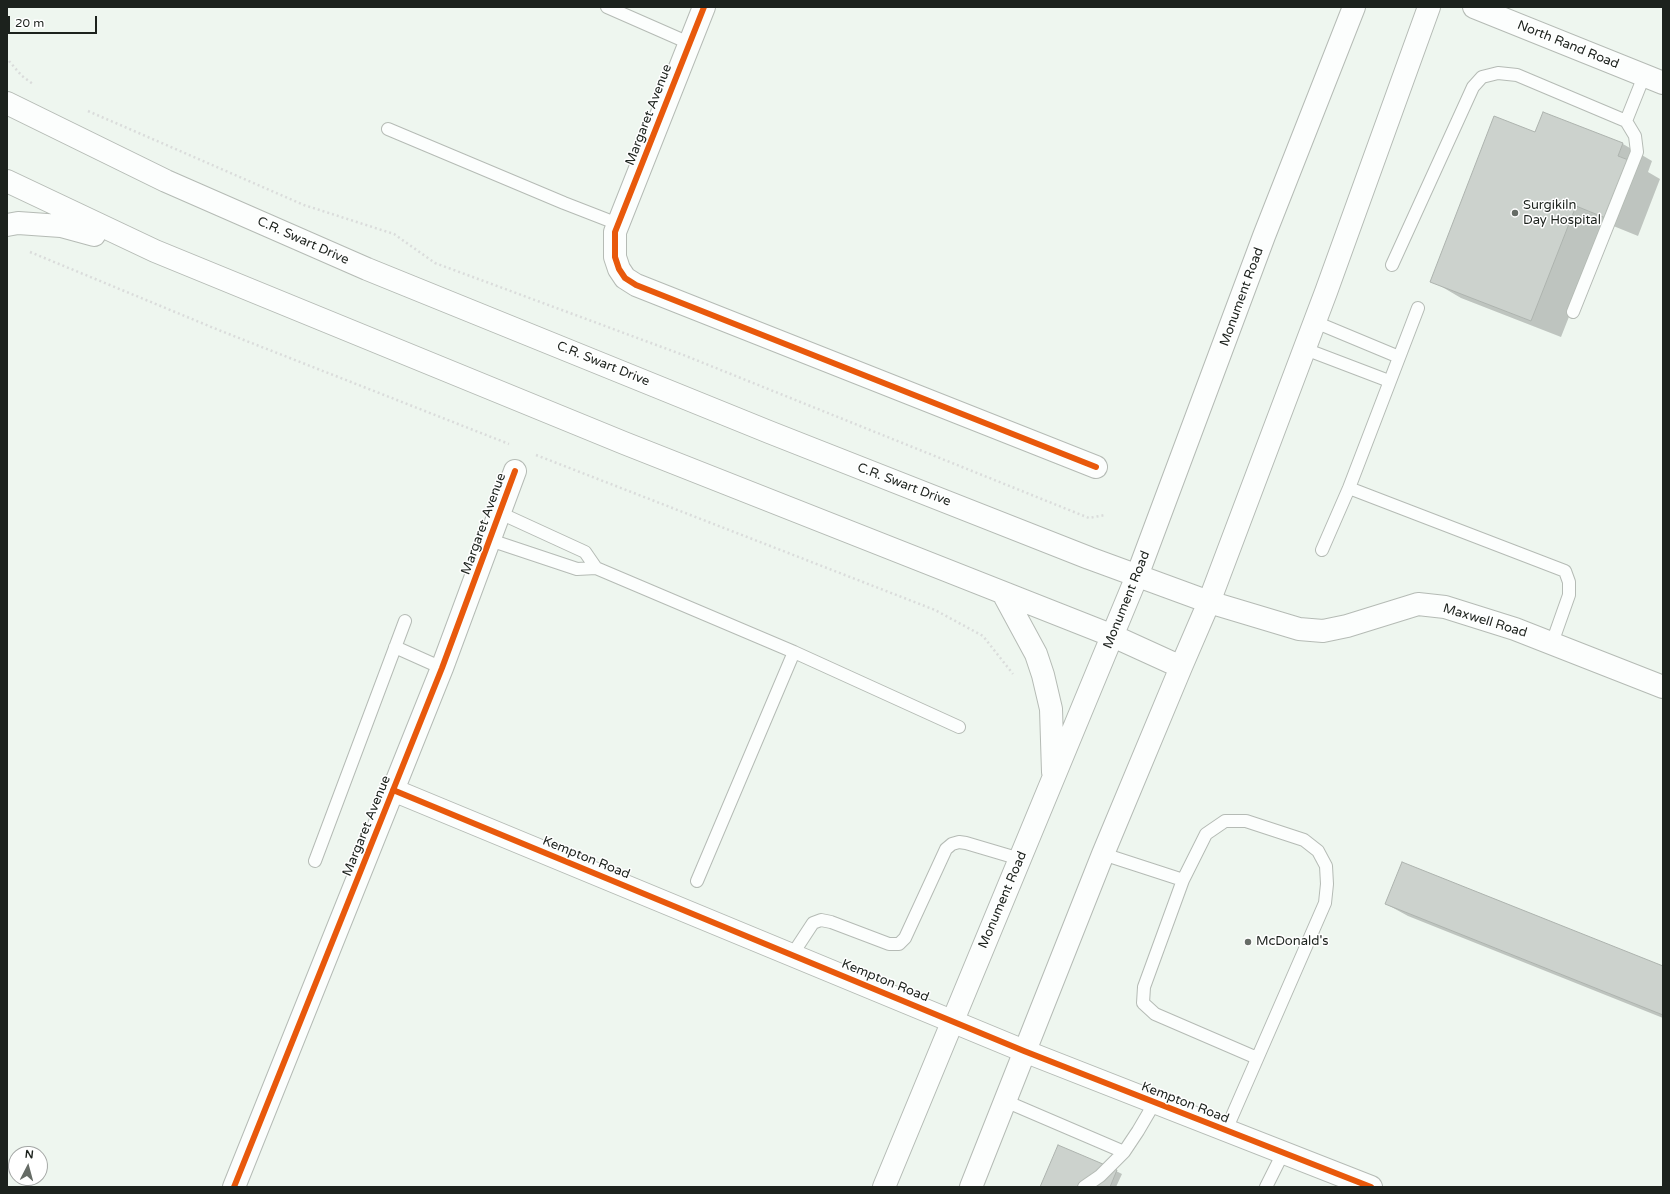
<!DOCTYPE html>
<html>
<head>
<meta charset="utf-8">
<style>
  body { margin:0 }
  #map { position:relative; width:1670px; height:1194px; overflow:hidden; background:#eef6ef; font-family:"Varela Round",sans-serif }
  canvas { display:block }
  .frame { position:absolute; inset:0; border:8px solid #1c221d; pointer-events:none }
  .north { position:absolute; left:8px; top:1146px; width:40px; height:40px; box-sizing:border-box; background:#fff; border:1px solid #a4a7a5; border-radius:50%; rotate:6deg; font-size:11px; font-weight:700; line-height:16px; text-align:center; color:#1c221d }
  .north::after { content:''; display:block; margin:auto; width:14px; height:18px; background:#666c66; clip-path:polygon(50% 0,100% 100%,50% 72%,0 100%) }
  .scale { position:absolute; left:8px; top:16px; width:89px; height:18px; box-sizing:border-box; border:2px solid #1c221d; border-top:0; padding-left:5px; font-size:12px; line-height:14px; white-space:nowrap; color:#1c221d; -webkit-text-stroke:3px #fff; paint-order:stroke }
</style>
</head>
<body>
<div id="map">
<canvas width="1670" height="1194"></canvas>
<div class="frame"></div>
<div class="north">N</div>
<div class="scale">20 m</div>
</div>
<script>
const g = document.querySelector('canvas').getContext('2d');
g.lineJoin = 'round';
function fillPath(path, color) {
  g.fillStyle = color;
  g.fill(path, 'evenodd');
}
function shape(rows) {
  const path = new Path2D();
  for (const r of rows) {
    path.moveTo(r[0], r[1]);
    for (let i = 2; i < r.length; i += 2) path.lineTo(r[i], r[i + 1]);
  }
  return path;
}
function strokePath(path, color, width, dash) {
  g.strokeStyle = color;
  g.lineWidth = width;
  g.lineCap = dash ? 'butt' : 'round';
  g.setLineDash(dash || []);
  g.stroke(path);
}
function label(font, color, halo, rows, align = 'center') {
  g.font = font + ' "Varela Round",sans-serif';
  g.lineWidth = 3;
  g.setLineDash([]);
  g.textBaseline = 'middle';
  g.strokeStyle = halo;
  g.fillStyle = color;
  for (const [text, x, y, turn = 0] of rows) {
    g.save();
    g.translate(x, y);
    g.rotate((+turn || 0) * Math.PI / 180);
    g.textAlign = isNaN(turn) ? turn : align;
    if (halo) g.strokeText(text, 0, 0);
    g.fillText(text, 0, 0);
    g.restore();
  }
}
const shadow = shape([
  [1543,114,1623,144,1652,161,1648,172,1660,179,1638,236,1606,223,1561,337,1461,298,1432,281,1535,133],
  [1386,904,1663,967,1663,1018,1408,916],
  [1116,1171,1122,1174,1116,1187,1041,1187]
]);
const building = shape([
  [1543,112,1623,143,1618,156,1631,161,1608,219,1576,206,1531,321,1430,282,1494,116,1535,132,1543,112],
  [1402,862,1663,966,1663,1015,1385,904,1402,862],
  [1058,1145,1117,1170,1110,1187,1040,1187,1058,1145]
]);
const path = shape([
  [9,61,22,76,33,84],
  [88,111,304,205,394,234,435,263,686,356,1089,518,1105,515],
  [30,252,221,331,509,444],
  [536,455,935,610,983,636,1013,674]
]);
const service = shape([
  [607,7,689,43],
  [1626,121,1644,76],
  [388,129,564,203,618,224],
  [1392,265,1473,87,1482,77,1498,73,1517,75,1626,121,1635,136,1637,152,1573,312],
  [1315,322,1399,357],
  [1305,349,1389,381],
  [1349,488,1565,571,1569,582,1569,595,1552,643],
  [500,513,585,552,596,568],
  [490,540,577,569,596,568,794,652,959,727],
  [1322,550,1349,488,1418,308],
  [395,647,442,668],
  [1103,854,1183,880],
  [315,861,405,621],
  [697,881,794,652],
  [792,955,813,923,821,920,831,922,889,944,899,944,905,938,946,849,952,844,959,842,966,843,1020,859],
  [1005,1101,1124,1152],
  [1226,1130,1325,903,1327,884,1326,866,1318,851,1304,840,1246,821,1225,821,1206,834,1183,880,1144,987,1143,1003,1155,1014,1257,1058],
  [1084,1187,1100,1176,1124,1152,1138,1131,1155,1102],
  [1266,1187,1283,1153]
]);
const minor = shape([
  [704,7,615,232,615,257,619,269,625,278,636,285,1096,467],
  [1474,7,1663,83],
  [1209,602,1299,629,1323,631,1347,626,1418,604,1445,607,1515,629,1663,687],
  [393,790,1024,1051,1371,1187],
  [234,1187,442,668,515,471]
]);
const secondary = shape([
  [7,103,166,181,367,269,769,432,1089,558,1209,602],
  [7,181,155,251,624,443,1113,636,1181,667],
  [7,225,18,223,61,226,94,235],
  [1003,593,1036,654,1043,675,1051,709,1053,772],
  [884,1187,1137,576,1264,236,1354,7],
  [971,1187,1103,854,1181,667,1209,602,1326,292,1429,7]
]);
const cycleway = shape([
  [704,7,615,232,615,257,619,269,625,278,636,285,1096,467],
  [393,790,1024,1051,1371,1187],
  [234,1187,442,668,515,471]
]);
const markers = [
  [1515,213,4,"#666c66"],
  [1248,942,4,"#666c66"]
];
const streetNames = [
  ["North Rand Road",1568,45,22],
  ["Margaret Avenue",649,115,-69],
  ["C.R. Swart Drive",303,241,24],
  ["Monument Road",1242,297,-70],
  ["C.R. Swart Drive",603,364,22],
  ["C.R. Swart Drive",904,485,21],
  ["Margaret Avenue",484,524,-70],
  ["Monument Road",1127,600,-68],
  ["Maxwell Road",1485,621,17],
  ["Margaret Avenue",367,826,-68],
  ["Kempton Road",586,858,22],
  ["Monument Road",1003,900,-67],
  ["Kempton Road",885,981,22],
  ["Kempton Road",1185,1103,21]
];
const poiNames = [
  ["Surgikiln",1523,206],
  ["Day Hospital",1523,221],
  ["McDonald's",1256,942]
];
fillPath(shadow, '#0003');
fillPath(building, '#ccd2cd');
strokePath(building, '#adb3ae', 1);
strokePath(service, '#b5bbb5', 14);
strokePath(minor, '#b5bbb5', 24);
strokePath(secondary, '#b5bbb5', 24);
strokePath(path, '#dadcdb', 2.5, [2, 3]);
strokePath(service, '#fcfefd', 12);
strokePath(minor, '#fcfefd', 22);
strokePath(secondary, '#fcfefd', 22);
strokePath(cycleway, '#e8590c', 6);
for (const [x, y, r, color] of markers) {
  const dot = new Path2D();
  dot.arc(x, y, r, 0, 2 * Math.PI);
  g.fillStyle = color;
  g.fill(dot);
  strokePath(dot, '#fff', 1.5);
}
label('13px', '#1c221d', '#fff', streetNames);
label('13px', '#1c221d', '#fff', poiNames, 'left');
</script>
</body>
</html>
